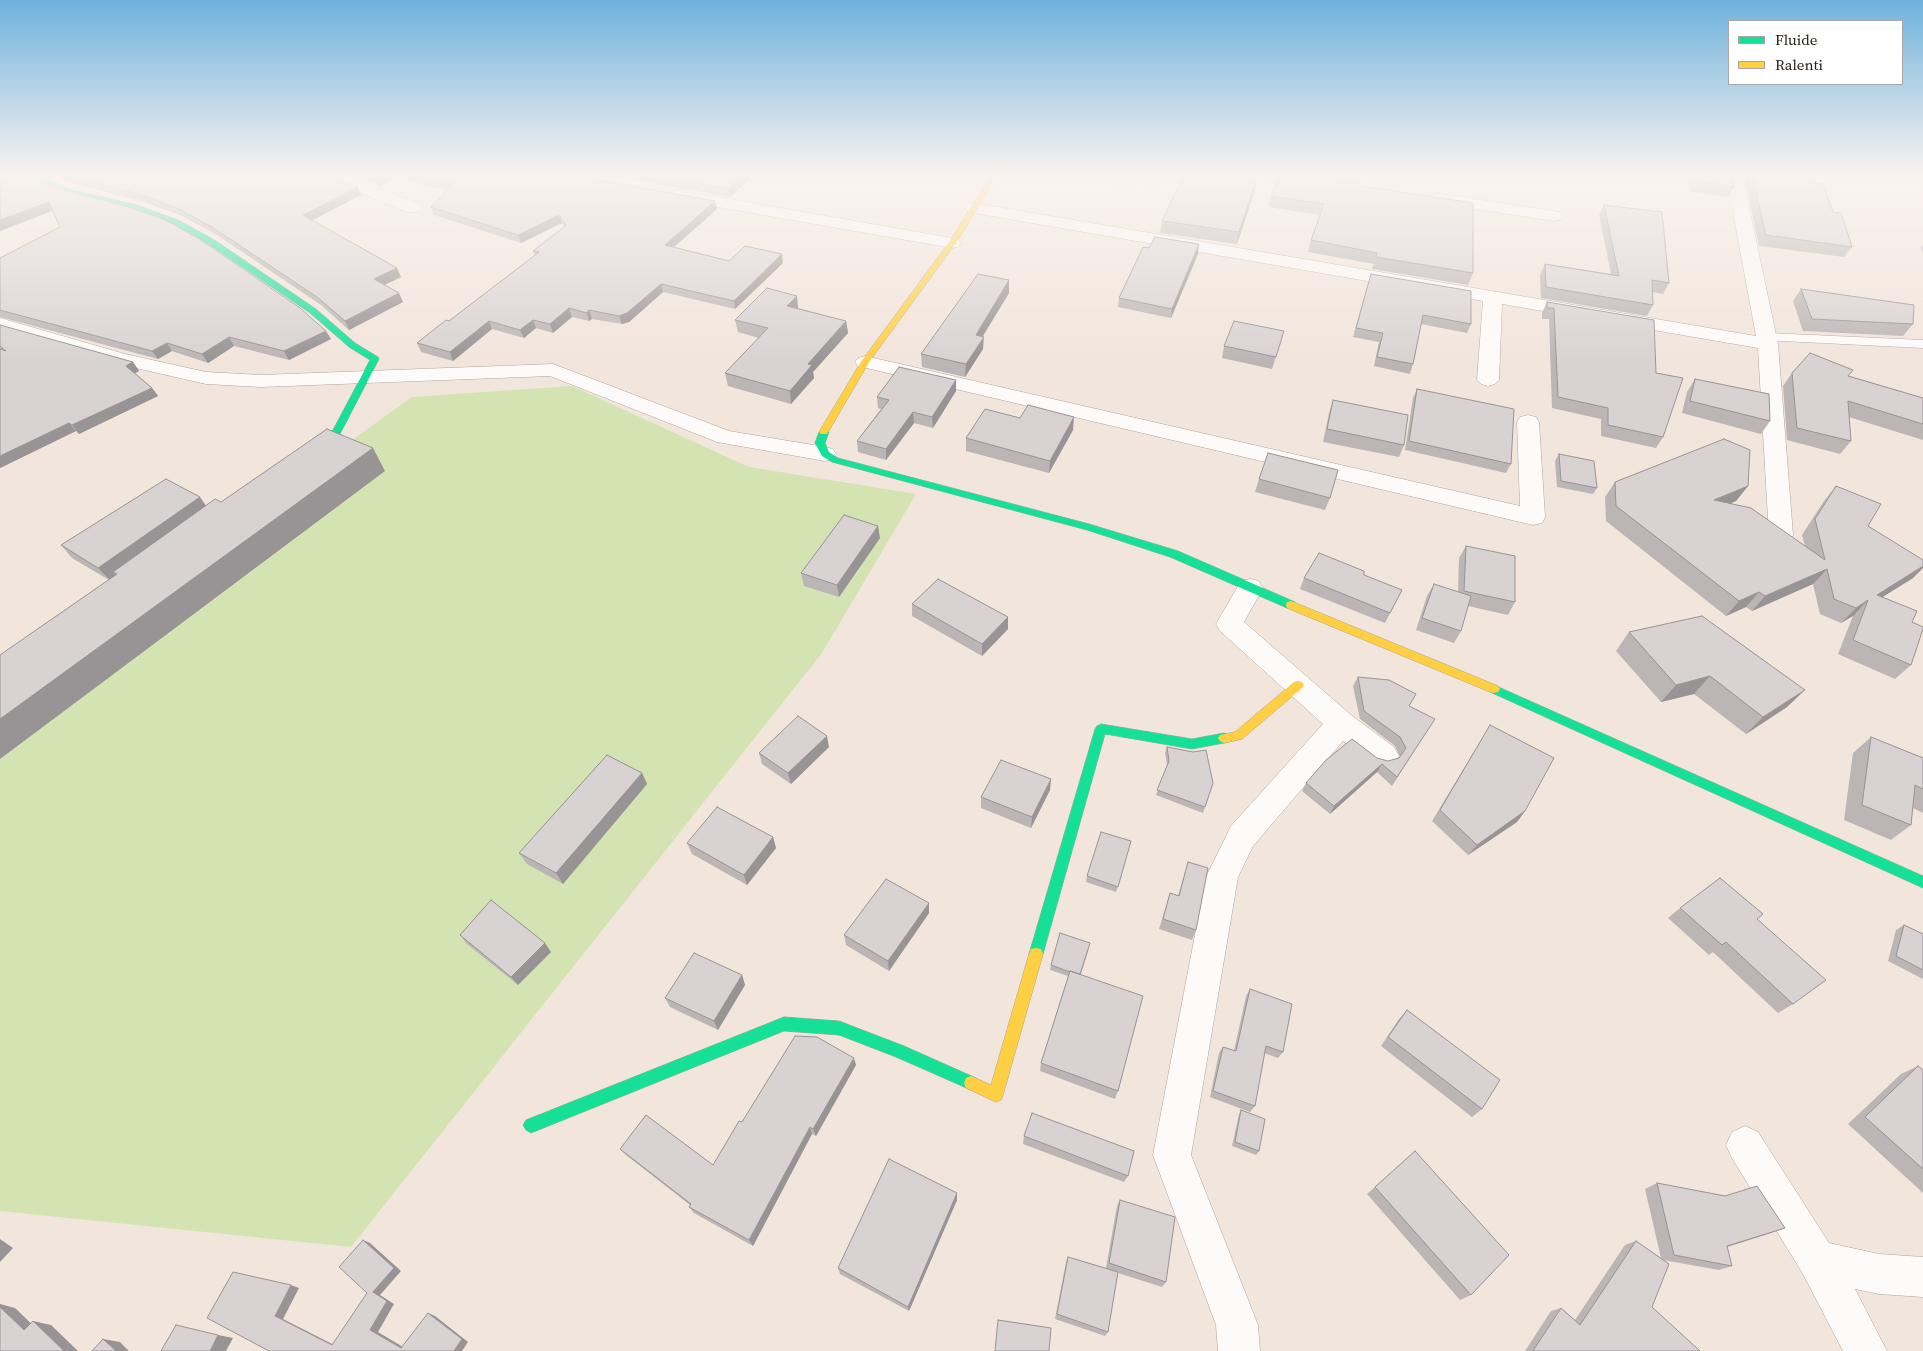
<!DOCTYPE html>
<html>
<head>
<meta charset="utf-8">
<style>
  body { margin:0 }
  #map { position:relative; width:1923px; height:1351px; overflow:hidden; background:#f2e5dc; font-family:"Source Serif 4",serif }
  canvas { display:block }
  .legend { position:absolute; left:1728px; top:20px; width:175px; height:65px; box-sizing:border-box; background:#fff; border:1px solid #a9a6a3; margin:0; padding:6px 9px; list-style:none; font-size:15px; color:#282019 }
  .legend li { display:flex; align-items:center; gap:10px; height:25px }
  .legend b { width:25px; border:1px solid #a9a6a3 }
</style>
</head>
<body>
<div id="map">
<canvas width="1923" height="1351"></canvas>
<ul class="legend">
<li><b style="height:6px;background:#16e098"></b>Fluide</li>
<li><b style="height:6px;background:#ffcf43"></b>Ralenti</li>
</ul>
</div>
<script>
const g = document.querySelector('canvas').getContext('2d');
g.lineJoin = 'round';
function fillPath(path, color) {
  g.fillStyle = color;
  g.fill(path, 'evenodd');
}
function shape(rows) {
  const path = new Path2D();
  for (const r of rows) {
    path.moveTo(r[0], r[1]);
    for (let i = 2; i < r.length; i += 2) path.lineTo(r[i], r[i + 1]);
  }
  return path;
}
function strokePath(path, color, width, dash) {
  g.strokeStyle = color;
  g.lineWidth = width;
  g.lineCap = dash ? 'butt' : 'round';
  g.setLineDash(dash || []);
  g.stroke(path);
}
const green = shape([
  [572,386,749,467,916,494,822,653,351,1247,0,1211,0,692,412,397]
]);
const lane = shape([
  [1767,333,1923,340,1923,348,1762,340,1760,337,1762,334,1767,333]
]);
const street = shape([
  [322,174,345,174,419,204,422,208,419,212,407,212,324,178,322,174],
  [1080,174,1118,174,1139,178,1146,174,1163,174,1154,186,1139,188,1088,179,1080,174],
  [1178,174,1225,174,1259,179,1267,174,1286,174,1272,187,1259,189,1186,179,1178,174],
  [1726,174,1742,174,1778,344,1793,535,1790,541,1781,543,1772,541,1769,535,1758,348,1502,304,1499,380,1495,384,1488,386,1481,384,1477,380,1483,301,974,213,968,212,965,208,968,204,974,203,1756,336,1726,174],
  [678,190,952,238,958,239,961,243,958,247,952,248,672,199,669,195,672,191,678,190],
  [1437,193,1554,211,1560,212,1563,216,1560,220,1554,221,1431,202,1428,198,1431,194,1437,193],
  [0,318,125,354,206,372,261,375,553,364,729,431,825,447,833,449,836,454,833,459,825,461,717,442,550,376,261,387,206,384,114,363,0,330,0,318],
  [865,356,1520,506,1517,422,1520,417,1528,415,1536,417,1539,422,1545,517,1542,523,1533,525,858,366,855,362,858,358,865,356],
  [1250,579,1259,581,1263,588,1244,622,1351,715,1394,747,1399,756,1394,765,1384,768,1374,765,1343,741,1253,846,1238,877,1191,1155,1258,1325,1260,1351,1218,1351,1216,1325,1153,1155,1206,877,1231,826,1323,724,1220,631,1216,624,1241,581,1250,579],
  [1745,1126,1758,1132,1829,1243,1879,1254,1923,1257,1923,1297,1879,1294,1855,1289,1887,1351,1843,1351,1803,1274,1732,1158,1726,1145,1732,1132,1745,1126]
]);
const fast = shape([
  [28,174,37,174,69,189,137,205,178,220,213,239,316,309,355,343,378,357,379,359,340,434,309,456,306,457,301,454,333,430,370,360,349,347,310,313,207,243,172,224,131,209,65,191,28,174],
  [824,429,829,432,825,443,829,452,838,458,1089,524,1178,551,1295,602,1296,605,1291,609,1287,608,1170,557,1087,530,832,462,822,456,815,443,819,432,824,429],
  [1494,685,1923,876,1923,888,1490,692,1488,689,1490,686,1494,685],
  [1101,724,1192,739,1224,733,1228,735,1230,738,1228,741,1224,743,1192,749,1105,734,1043,954,1041,959,1036,960,1031,959,1029,954,1095,729,1097,726,1101,724],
  [784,1017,839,1021,904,1046,976,1078,978,1083,976,1088,971,1090,896,1057,839,1035,784,1031,531,1133,526,1130,523,1125,526,1120,784,1017]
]);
const slow = shape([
  [992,174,999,174,956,243,869,362,827,434,821,434,819,432,861,362,949,242,992,174],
  [1291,601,1498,686,1500,689,1498,692,1494,693,1490,692,1287,608,1286,605,1287,602,1291,601],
  [1298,681,1302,682,1304,685,1302,688,1242,739,1224,743,1220,741,1218,738,1220,735,1235,732,1294,682,1298,681],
  [1036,948,1041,949,1043,954,1003,1095,1001,1100,996,1102,966,1088,964,1083,966,1078,971,1076,991,1085,1029,954,1031,949,1036,948]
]);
const wall = shape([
  [0,174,331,339,289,360,234,346,208,363,172,351,158,359,0,317,0,258,60,227,52,211,0,231],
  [51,174,326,174,358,187,361,195,312,220,401,277,384,285,403,302,349,330,321,305,217,235,182,216,141,201,74,184],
  [351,174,564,174,717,209,674,247,729,261,783,263,735,309,663,292,629,322,622,324,592,319,589,321,572,317,553,333,536,328,524,338,492,329,453,361,421,352,417,343,449,321,535,255,533,251,564,227,562,223,521,243,434,215,431,207,447,190,397,178,380,186],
  [601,174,748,174,749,180,730,197],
  [1332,174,1363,174,1362,179],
  [1687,174,1732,174,1734,187,1728,197,1691,192],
  [1744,174,1812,174,1814,183,1833,212,1852,247,1844,257,1759,246],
  [1257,178,1255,190,1237,244,1160,233,1162,221],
  [1363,186,1473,273,1468,285,1372,269,1374,264,1308,252,1311,240,1320,215,1268,207,1271,196],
  [1604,205,1669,283,1663,294,1653,292,1653,305,1647,316,1541,298,1540,275,1545,264,1611,274,1599,215],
  [1923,245,1923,253,1921,248],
  [1198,254,1171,318,1118,307,1119,298],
  [1368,283,1471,324,1467,333,1421,324,1413,364,1410,374,1374,366,1379,342,1353,337],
  [1801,289,1913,324,1903,336,1803,331,1793,301],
  [1009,293,983,336,983,349,965,377,922,367,921,354],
  [1547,302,1656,373,1663,437,1656,448,1601,436,1601,419,1552,408,1549,319,1542,319,1542,313],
  [798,308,846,321,848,333,813,372,814,378,791,404,728,386,725,373,759,338,738,332,735,320],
  [0,325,133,362,139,371,135,373,152,388,158,396,79,434,76,431,0,468],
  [1280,344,1272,369,1222,358,1224,346],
  [1792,373,1849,376,1923,398,1923,440,1849,417,1851,441,1840,454,1787,440,1783,386],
  [1695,379,1770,421,1761,434,1682,413,1687,392],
  [956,380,956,391,933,428,914,423,886,460,858,452,857,441,881,409,878,408,877,397],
  [1417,389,1511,464,1506,473,1405,450,1413,398],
  [1333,400,1404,445,1399,457,1323,442,1329,413],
  [1020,418,1073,430,1049,473,966,451,966,438],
  [1559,454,1597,488,1593,494,1557,487,1555,461],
  [385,471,109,580,72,558,61,545,221,502],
  [1259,479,1330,498,1325,510,1255,492],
  [1615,482,1748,486,1736,501,1731,503,1805,546,1802,535,1824,501,1836,486,1868,526,1913,578,1882,597,1912,622,1911,665,1895,679,1838,654,1853,616,1841,623,1820,614,1813,584,1752,611,1746,607,1726,616,1606,521,1605,497],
  [880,538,839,597,804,586,801,573],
  [1466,546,1515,602,1508,615,1468,606,1461,631,1454,643,1416,630,1427,596,1434,584,1458,592,1459,558],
  [1364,575,1402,590,1385,623,1300,589,1304,578],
  [912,604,1008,629,982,656,912,616],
  [1629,632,1787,707,1746,734,1694,694,1661,702,1616,651],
  [1358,677,1409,706,1429,728,1392,786,1377,772,1330,814,1302,791,1306,783,1399,758,1400,757,1395,746,1360,719,1353,686],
  [1490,725,1525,811,1517,822,1468,855,1432,821],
  [1871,737,1923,758,1923,813,1913,808,1911,825,1891,840,1844,820,1853,753],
  [829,747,791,784,762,764,759,753],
  [1167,747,1213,783,1203,813,1156,795,1167,765,1165,753],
  [642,773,647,784,563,884,527,864,519,853],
  [1050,790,1031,828,981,808,981,797],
  [773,837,776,848,747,885,692,854,687,843],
  [1131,841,1116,892,1086,882,1087,876],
  [1188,862,1196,930,1192,940,1159,929,1170,893,1178,896],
  [929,903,929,913,889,971,846,945,844,935],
  [1680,908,1757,919,1793,1004,1778,1013,1713,952,1709,955,1668,918],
  [1904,925,1923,934,1923,979,1888,961,1896,930],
  [460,935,551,952,518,985,467,944],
  [1089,948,1081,974,1118,1091,1115,1099,1040,1071,1041,1063,1068,976,1050,970,1051,965],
  [742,975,745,985,718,1030,670,1007,665,998],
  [1250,989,1283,1052,1278,1058,1264,1053,1255,1106,1250,1112,1210,1097,1219,1053,1223,1047,1234,1051,1246,996],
  [1407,1010,1482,1109,1472,1117,1381,1046,1399,1019],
  [856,1065,816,1136,812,1134,753,1246,694,1213,689,1207,690,1205,626,1155,620,1149,713,1165,742,1122],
  [1918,1066,1923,1070,1923,1193,1848,1124,1901,1074],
  [1241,1110,1259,1151,1256,1155,1232,1146,1239,1114],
  [1024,1136,1128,1176,1124,1182,1023,1144],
  [1415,1151,1471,1295,1460,1300,1367,1194],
  [1657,1183,1785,1228,1727,1246,1732,1266,1719,1270,1663,1260,1652,1307,1700,1351,1525,1351,1551,1311,1561,1308,1575,1320,1625,1245,1636,1241,1661,1258,1645,1189],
  [957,1193,957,1200,909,1311,840,1274,838,1268],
  [1120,1200,1166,1282,1162,1287,1118,1273,1108,1332,1105,1336,1055,1319,1066,1262,1068,1257,1106,1268,1117,1206]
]);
const shadedWall = shape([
  [384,174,395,174,397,178,380,186,376,178],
  [745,174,748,174,749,180,730,197,729,189],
  [1257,178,1255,190,1237,244,1239,232],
  [358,187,361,195,307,223,303,215],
  [715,201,717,209,667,253,665,245],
  [49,202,54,210,0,231,0,220],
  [559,215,562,223,521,243,518,235],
  [1199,244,1198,254,1171,318,1172,309],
  [782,254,783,263,735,309,734,301],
  [397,268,401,277,378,288,374,279],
  [1009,280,1009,293,976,347,976,335],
  [661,284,663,292,629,322,622,324,619,316],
  [399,293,403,302,349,330,345,321],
  [797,296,798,308,789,318,787,306],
  [569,308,572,317,553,333,550,324],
  [589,310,592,319,589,321,587,313],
  [533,320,536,328,524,338,520,330],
  [489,321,492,329,453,361,450,352],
  [846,321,848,333,813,372,814,378,791,404,790,391,808,364],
  [326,331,331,339,289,360,284,351],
  [229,337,234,346,208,363,202,354],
  [984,337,983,349,965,377,966,364],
  [167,343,172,351,158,359,152,351],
  [133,362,139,371,132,375,126,366],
  [956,380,956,391,933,428,932,417],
  [152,388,158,396,79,434,72,425],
  [913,412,914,423,886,460,886,449],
  [1074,417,1073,430,1049,473,1050,461],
  [69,423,76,431,0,468,0,456],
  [373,448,385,471,0,759,0,719],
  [1748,486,1736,501,1703,515,1714,500],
  [200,497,209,510,113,572,116,575,110,580,98,568],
  [878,526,880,538,839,597,837,585],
  [1923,566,1923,568,1913,578,1865,608,1877,595],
  [1827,569,1813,584,1752,611,1765,596],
  [1759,592,1746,607,1726,616,1739,601],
  [1868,600,1853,616,1841,623,1856,608],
  [1008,617,1008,629,982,656,982,644],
  [1710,676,1694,694,1661,702,1676,685],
  [1805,690,1787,707,1746,734,1763,717],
  [827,736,829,747,791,784,788,773],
  [1382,764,1377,772,1330,814,1334,806],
  [642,773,647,784,563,884,556,873],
  [1051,779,1050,790,1031,828,1032,817],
  [1525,811,1517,822,1468,855,1477,845],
  [773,837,776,848,747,885,744,875],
  [929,903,929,913,889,971,888,961],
  [545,943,551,952,518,985,511,977],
  [742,975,745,985,718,1030,714,1021],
  [854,1058,856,1065,816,1136,813,1129],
  [810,1127,812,1134,753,1246,749,1240],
  [957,1193,957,1200,909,1311,908,1307],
  [1785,1228,1771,1233,1714,1251,1727,1246],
  [0,1239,13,1248,0,1262],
  [363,1240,370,1243,401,1271,380,1295,394,1304,378,1332,408,1350,401,1348,370,1330,373,1292],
  [291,1285,299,1288,283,1319,340,1348,332,1345,275,1316],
  [0,1304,15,1308,42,1334,24,1330,0,1307],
  [428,1313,435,1316,468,1342,462,1351,454,1351],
  [33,1321,51,1325,78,1351,64,1351],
  [218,1335,233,1338,226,1351,210,1351],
  [103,1339,120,1342,129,1351,116,1351]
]);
const building = shape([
  [0,174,25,174,55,188,122,205,163,219,198,238,300,308,326,331,284,351,229,337,202,354,167,343,152,351,0,310,0,258,60,227,49,202,0,220,0,174],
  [64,174,326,174,358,187,303,215,397,268,374,279,399,293,345,321,317,297,212,227,177,208,136,193,68,176,64,174],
  [367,174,384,174,376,178,367,174],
  [411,174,564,174,715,201,665,245,729,261,745,246,782,254,734,301,661,284,627,313,619,316,589,310,587,313,569,308,550,324,533,320,520,330,489,321,450,352,417,343,446,320,449,321,539,252,533,251,566,225,559,215,518,235,431,207,452,184,411,174],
  [645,174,745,174,729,189,645,174],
  [1184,174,1228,174,1257,178,1239,232,1162,221,1184,174],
  [1280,174,1315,174,1363,182,1363,186,1473,203,1473,273,1376,257,1377,253,1311,240,1324,204,1271,196,1280,174],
  [1695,174,1732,174,1734,187,1696,181,1695,174],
  [1752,174,1812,174,1814,183,1823,184,1833,212,1841,213,1852,247,1766,235,1752,174],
  [1604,205,1662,212,1669,283,1652,280,1653,305,1546,287,1545,264,1619,276,1604,205],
  [1155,237,1199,244,1172,309,1119,298,1143,247,1149,248,1155,237],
  [978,274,1009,280,976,335,984,337,966,364,921,354,978,274],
  [1371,274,1471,291,1471,324,1423,315,1413,364,1377,357,1383,333,1356,328,1371,274],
  [767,288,797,296,787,306,846,321,808,364,812,365,790,391,725,373,768,328,735,320,767,288],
  [1801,289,1914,305,1913,324,1812,319,1801,289],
  [1547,302,1654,320,1656,373,1683,378,1663,437,1608,425,1608,408,1558,397,1554,308,1547,308,1547,302],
  [1234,321,1284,331,1276,357,1224,346,1234,321],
  [0,325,133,362,126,366,152,388,72,425,69,423,0,456,0,349,6,351,0,346,0,325],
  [1810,353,1853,370,1848,376,1923,398,1923,424,1848,401,1851,441,1797,428,1792,373,1810,353],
  [899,367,956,380,932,417,913,412,886,449,857,441,889,400,877,397,899,367],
  [1695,379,1769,394,1770,421,1690,401,1695,379],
  [1417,389,1514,409,1511,464,1409,441,1417,389],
  [1333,400,1408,415,1404,445,1327,429,1333,400],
  [1028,405,1074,417,1050,461,966,438,985,409,1020,418,1028,405],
  [327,429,373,448,0,719,0,655,117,574,113,572,215,499,221,502,327,429],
  [1724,439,1750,450,1748,486,1714,500,1751,508,1825,560,1815,519,1836,486,1881,504,1868,526,1923,560,1923,566,1877,595,1917,611,1912,622,1923,627,1923,629,1911,665,1853,640,1868,600,1856,608,1834,599,1827,569,1765,596,1759,592,1739,601,1616,506,1615,482,1724,439],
  [1268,453,1338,470,1330,498,1259,479,1268,453],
  [1559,454,1594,461,1597,488,1561,481,1559,454],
  [166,479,200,497,98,568,61,545,166,479],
  [844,515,878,526,837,585,801,573,844,515],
  [1466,546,1515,556,1515,602,1464,591,1466,546],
  [1319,553,1364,571,1364,575,1402,590,1390,613,1304,578,1319,553],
  [938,579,1008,617,982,644,912,604,938,579],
  [1434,584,1471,596,1461,631,1422,618,1434,584],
  [1702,616,1805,690,1763,717,1710,676,1676,685,1629,632,1702,616],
  [1358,677,1389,680,1416,694,1409,706,1435,719,1397,777,1382,764,1334,806,1306,783,1326,760,1352,739,1377,758,1388,761,1399,758,1406,748,1400,737,1364,711,1358,677],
  [798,716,827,736,788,773,759,753,798,716],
  [1490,725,1554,758,1525,811,1477,845,1440,810,1490,725],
  [1871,737,1923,758,1923,789,1915,785,1911,825,1862,805,1871,737],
  [1167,747,1193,752,1206,750,1213,783,1205,807,1157,790,1169,761,1167,747],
  [607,755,642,773,556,873,519,853,607,755],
  [1001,760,1051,779,1032,817,981,797,1001,760],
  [717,807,773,837,744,875,687,843,717,807],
  [1101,832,1131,841,1118,887,1087,876,1101,832],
  [1188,862,1208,868,1196,930,1163,919,1170,893,1179,896,1188,862],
  [1720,878,1763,914,1757,919,1826,980,1793,1004,1726,942,1722,945,1680,908,1720,878],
  [886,879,929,903,888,961,844,935,886,879],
  [491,900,545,943,511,977,460,935,491,900],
  [1904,925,1923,934,1923,970,1896,956,1904,925],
  [1060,933,1090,943,1080,974,1070,971,1070,972,1051,965,1060,933],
  [694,953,742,975,714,1021,665,998,694,953],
  [1070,971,1143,996,1118,1091,1041,1063,1070,971],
  [1250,989,1292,1004,1283,1052,1266,1046,1255,1106,1213,1091,1223,1047,1236,1051,1250,989],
  [1407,1010,1500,1080,1482,1109,1388,1037,1407,1010],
  [795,1036,817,1037,854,1058,813,1129,810,1127,749,1240,689,1207,691,1204,620,1149,646,1115,713,1165,739,1121,742,1122,795,1036],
  [1918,1066,1923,1070,1923,1169,1865,1117,1918,1066],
  [1241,1110,1265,1119,1259,1151,1235,1142,1241,1110],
  [1032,1113,1134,1151,1128,1176,1024,1136,1032,1113],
  [1415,1151,1509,1255,1471,1295,1375,1187,1415,1151],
  [889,1159,957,1193,908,1307,838,1268,889,1159],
  [1657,1183,1725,1196,1757,1186,1785,1228,1727,1246,1732,1266,1674,1255,1657,1183],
  [1120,1200,1175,1217,1166,1282,1109,1263,1120,1200],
  [363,1240,394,1268,373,1292,387,1301,370,1330,401,1348,428,1313,462,1339,454,1351,269,1351,207,1318,233,1272,291,1285,275,1316,332,1345,367,1293,339,1267,363,1240],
  [1636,1241,1669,1264,1652,1307,1700,1351,1533,1351,1561,1308,1580,1325,1636,1241],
  [1068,1257,1118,1272,1108,1332,1057,1314,1068,1257],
  [0,1307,24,1330,33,1321,64,1351,0,1351,0,1307],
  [998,1320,1051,1328,1049,1351,995,1351,998,1320],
  [176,1325,218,1335,210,1351,161,1351,176,1325],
  [103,1339,116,1351,92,1351,103,1339]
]);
fillPath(green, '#d3e4b2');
strokePath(lane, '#aea59d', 1);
strokePath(street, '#aea59d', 1);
strokePath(fast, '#aea59d', 1);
strokePath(slow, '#aea59d', 1);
fillPath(lane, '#fdfbfa');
fillPath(street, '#fdfbfa');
fillPath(fast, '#16e098');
fillPath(slow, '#ffcf43');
fillPath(wall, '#bbb5b5');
fillPath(shadedWall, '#989394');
fillPath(building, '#d9d2d3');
strokePath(building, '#989394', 1);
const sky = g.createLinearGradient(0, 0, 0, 363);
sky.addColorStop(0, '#6fb2de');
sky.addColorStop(0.48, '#f9f3ef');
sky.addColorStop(1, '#f9f3ef00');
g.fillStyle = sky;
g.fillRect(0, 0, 1923, 363);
</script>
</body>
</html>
